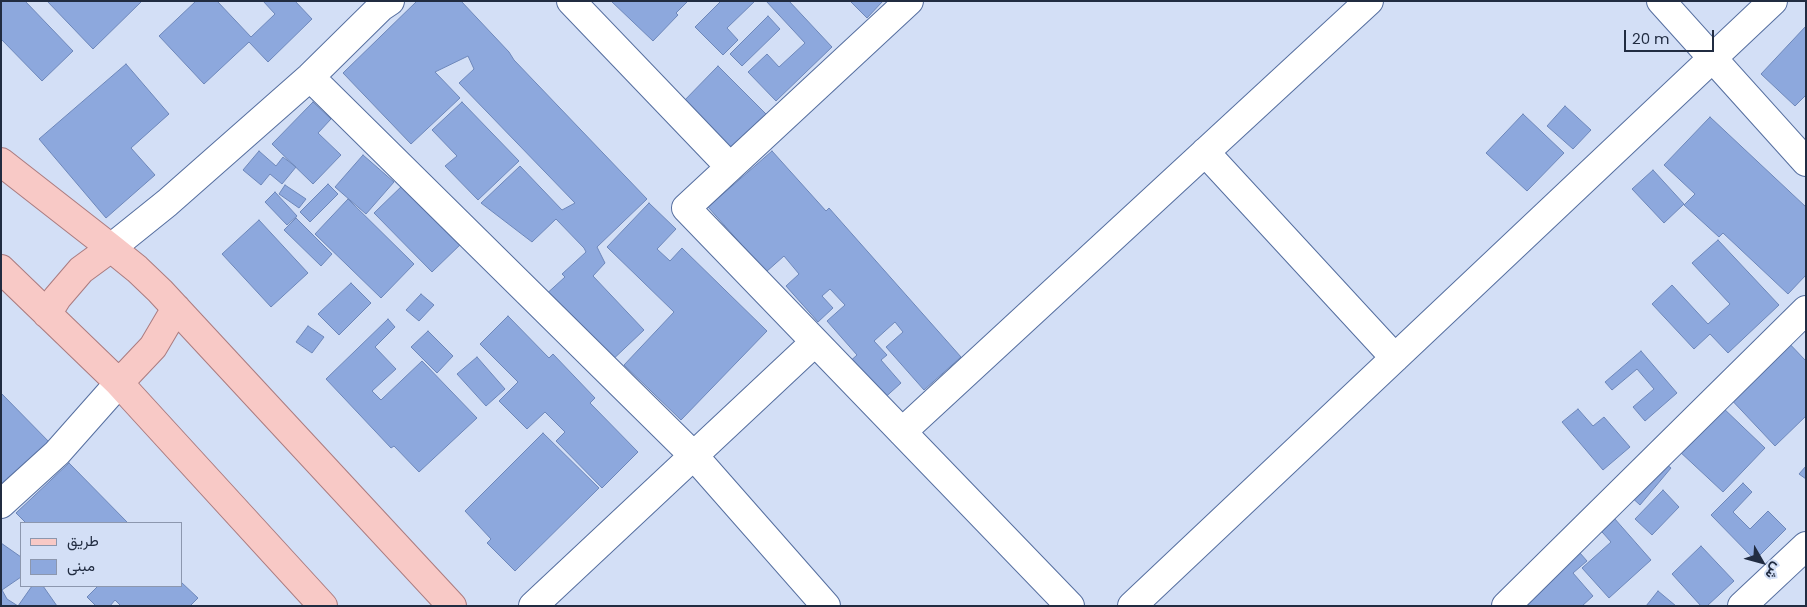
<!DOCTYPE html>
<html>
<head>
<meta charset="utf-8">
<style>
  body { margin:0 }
  #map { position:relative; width:1807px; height:607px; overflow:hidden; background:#d3dff6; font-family:Poppins,Vazirmatn,sans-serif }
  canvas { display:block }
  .frame { position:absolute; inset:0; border:2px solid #212c41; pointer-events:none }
  .legend { position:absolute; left:20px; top:522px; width:162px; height:65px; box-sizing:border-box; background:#d3dff6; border:1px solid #8c97ae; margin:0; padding:6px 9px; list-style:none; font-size:15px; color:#212c41 }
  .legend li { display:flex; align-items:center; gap:10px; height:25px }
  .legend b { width:25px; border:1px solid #8c97ae }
  .north { position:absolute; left:1737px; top:537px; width:50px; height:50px; -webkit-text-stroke:4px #d3dff6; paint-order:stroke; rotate:128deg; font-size:14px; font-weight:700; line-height:20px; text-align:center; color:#212c41 }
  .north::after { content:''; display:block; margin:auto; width:18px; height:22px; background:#212c41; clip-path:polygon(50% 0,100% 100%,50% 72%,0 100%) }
  .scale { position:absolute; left:1624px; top:30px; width:90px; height:22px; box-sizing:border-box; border:2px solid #212c41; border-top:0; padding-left:6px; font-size:15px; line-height:18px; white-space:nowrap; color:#212c41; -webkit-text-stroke:4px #d3dff6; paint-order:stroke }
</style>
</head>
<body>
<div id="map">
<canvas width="1807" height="607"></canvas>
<div class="frame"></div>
<ul class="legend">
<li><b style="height:6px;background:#f8c9c6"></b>طريق</li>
<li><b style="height:14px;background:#8da8dd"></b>مبنى</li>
</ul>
<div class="north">ش</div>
<div class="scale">20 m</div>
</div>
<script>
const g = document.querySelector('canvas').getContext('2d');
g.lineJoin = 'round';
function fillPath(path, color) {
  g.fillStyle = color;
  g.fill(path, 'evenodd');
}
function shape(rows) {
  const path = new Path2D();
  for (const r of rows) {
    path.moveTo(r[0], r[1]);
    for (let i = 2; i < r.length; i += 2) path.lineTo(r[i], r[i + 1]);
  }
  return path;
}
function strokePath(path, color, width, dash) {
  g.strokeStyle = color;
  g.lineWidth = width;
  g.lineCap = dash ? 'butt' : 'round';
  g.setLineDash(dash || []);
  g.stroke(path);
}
const building = shape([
  [1,1,25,1,73,51,42,81,1,39,1,1],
  [47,1,142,1,93,49,47,1],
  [196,1,217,1,251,37,275,14,263,1,295,1,312,19,268,62,249,42,204,84,159,36,196,1],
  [417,1,461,1,509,52,514,60,647,199,597,247,605,263,593,276,644,330,607,365,543,297,565,277,562,274,586,252,584,248,556,219,532,242,481,203,520,166,562,210,575,203,459,83,474,69,468,56,435,72,460,98,411,144,343,73,417,1],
  [611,1,688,1,676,13,678,15,653,41,611,1],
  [721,1,755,1,727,28,738,40,723,55,695,27,721,1],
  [766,1,789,1,832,47,776,101,748,72,767,54,779,67,805,43,766,1],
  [850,1,883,1,867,18,850,1],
  [768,16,780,29,742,66,730,54,768,16],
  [1806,26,1806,95,1795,106,1761,74,1806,26],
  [126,64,169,114,131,148,155,175,106,218,39,139,126,64],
  [718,66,771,119,733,157,681,104,718,66],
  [313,102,331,119,318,133,341,155,313,184,272,144,313,102],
  [462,102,519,161,478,200,445,166,457,156,432,130,462,102],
  [1565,106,1591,130,1573,149,1547,126,1565,106],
  [1523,114,1564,153,1527,191,1486,153,1523,114],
  [1710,117,1806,207,1806,275,1788,294,1723,233,1719,237,1684,205,1695,194,1664,165,1710,117],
  [259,151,276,166,283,157,296,167,282,184,270,174,261,185,243,170,259,151],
  [772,151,826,211,829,208,961,357,924,390,886,347,903,332,895,322,874,341,887,355,881,360,901,383,880,402,847,364,857,355,827,321,845,305,830,289,822,296,833,308,818,322,786,286,799,274,784,256,766,272,708,207,772,151],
  [363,155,394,182,366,214,335,187,363,155],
  [1653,170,1684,204,1664,223,1632,189,1653,170],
  [405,183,463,242,432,272,374,213,405,183],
  [328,184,338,194,310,222,300,212,328,184],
  [285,185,306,199,299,208,279,194,285,185],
  [275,192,297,216,287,225,265,202,275,192],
  [348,199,414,264,381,298,315,234,348,199],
  [649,203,676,229,657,249,670,261,682,248,767,331,681,420,624,365,674,312,607,247,649,203],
  [296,218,332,254,321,266,284,230,296,218],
  [259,220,308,273,271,307,222,254,259,220],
  [1718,240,1779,305,1728,353,1710,334,1694,349,1652,304,1672,285,1708,324,1730,304,1692,263,1718,240],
  [351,283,371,303,339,335,318,314,351,283],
  [421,294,434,305,419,321,406,310,421,294],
  [508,316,549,358,553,354,595,398,590,403,638,452,602,488,556,441,565,432,545,412,527,429,499,401,518,382,480,344,508,316],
  [388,319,395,327,375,347,396,369,372,391,381,400,422,361,477,418,419,472,394,446,391,448,326,379,388,319],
  [308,326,324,337,312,353,296,342,308,326],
  [428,331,453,356,437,373,411,347,428,331],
  [1784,338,1806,361,1806,416,1775,446,1726,394,1784,338],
  [1641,351,1677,393,1645,421,1633,407,1654,389,1637,369,1612,390,1605,382,1641,351],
  [477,357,505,389,486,406,457,374,477,357],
  [1,393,54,447,1,494,1,393],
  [1720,405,1765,448,1723,492,1678,450,1720,405],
  [1578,409,1593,426,1604,417,1630,447,1603,470,1562,422,1578,409],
  [543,433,599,488,515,571,487,543,491,539,465,511,543,433],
  [1658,458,1671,468,1640,505,1628,494,1658,458],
  [69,463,128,523,26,523,16,513,69,463],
  [1806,466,1806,479,1799,474,1806,466],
  [1743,483,1752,492,1733,512,1750,529,1768,511,1786,529,1755,560,1711,515,1743,483],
  [1663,490,1679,507,1652,535,1635,519,1663,490],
  [1607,510,1651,560,1609,598,1582,568,1611,542,1594,523,1607,510],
  [1,543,21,557,21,577,2,590,7,599,18,606,1,606,1,543],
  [1573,545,1587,561,1573,573,1593,596,1582,606,1528,606,1514,590,1573,545],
  [1701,546,1734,581,1707,606,1701,606,1672,574,1701,546],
  [181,582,198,598,190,606,121,606,115,600,110,606,96,606,87,597,98,586,181,586,181,582],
  [32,586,43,586,57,606,18,606,32,586],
  [1658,591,1676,606,1646,606,1658,591]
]);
const minor = shape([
  [571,1,730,167],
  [909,1,686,208,1070,606],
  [1661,1,1806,162],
  [310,77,694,456,826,606],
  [1205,152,1395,358],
  [111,248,167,203,310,77,381,7,390,1],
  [902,432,1369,1],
  [1,504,57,453,119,383],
  [533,606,815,342],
  [1132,606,1773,1],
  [1506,606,1806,310],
  [1742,606,1806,546]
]);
const major = shape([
  [1,162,111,248,137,269,160,291,452,606],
  [1,269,119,383,323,606],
  [47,314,57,298,81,270,111,248],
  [119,383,153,347,176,308]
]);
fillPath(building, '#8da8dd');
strokePath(building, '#6d87ba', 1);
strokePath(minor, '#556e9f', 30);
strokePath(major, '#aa7b7f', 30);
strokePath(minor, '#fff', 28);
strokePath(major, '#f8c9c6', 28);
</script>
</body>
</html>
